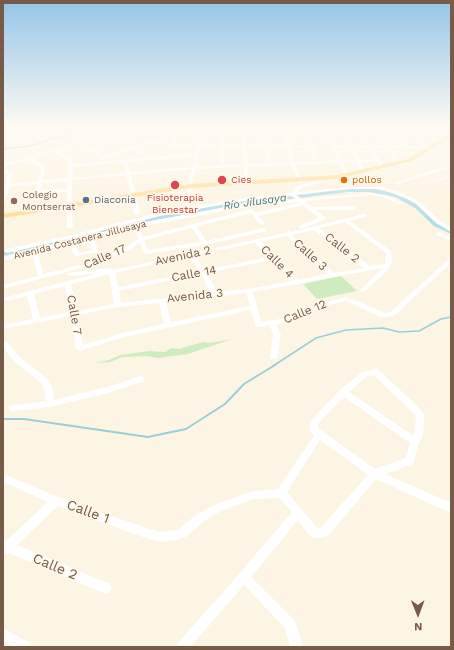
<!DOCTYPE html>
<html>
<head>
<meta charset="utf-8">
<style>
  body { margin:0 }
  #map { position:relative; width:454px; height:650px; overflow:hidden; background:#fdf5e3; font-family:"Work Sans",sans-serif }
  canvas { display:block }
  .frame { position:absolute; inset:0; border:4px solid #775b47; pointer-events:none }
  .north { position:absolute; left:398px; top:594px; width:40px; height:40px; -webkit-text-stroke:3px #fff8ea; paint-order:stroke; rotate:179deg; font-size:11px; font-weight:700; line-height:16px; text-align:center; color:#775b47 }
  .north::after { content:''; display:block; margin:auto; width:14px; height:18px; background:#775b47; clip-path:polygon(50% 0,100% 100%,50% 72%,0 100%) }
</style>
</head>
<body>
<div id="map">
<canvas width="454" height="650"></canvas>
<div class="frame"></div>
<div class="north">N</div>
</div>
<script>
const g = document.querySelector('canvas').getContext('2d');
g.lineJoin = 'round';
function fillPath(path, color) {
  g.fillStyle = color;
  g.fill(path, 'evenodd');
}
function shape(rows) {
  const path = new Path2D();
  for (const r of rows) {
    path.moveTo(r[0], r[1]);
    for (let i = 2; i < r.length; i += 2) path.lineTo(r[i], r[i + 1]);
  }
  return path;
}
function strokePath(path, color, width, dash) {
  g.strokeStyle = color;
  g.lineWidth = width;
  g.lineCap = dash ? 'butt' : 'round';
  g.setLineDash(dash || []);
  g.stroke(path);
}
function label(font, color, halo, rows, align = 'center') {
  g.font = font + ' "Work Sans",sans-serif';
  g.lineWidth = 3.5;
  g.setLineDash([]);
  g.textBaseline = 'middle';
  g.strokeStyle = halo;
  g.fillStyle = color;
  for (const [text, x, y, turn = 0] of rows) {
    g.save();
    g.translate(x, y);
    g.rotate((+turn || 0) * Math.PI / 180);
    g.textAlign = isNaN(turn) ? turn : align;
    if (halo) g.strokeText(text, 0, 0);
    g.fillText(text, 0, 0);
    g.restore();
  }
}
const green = shape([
  [341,276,357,291,317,299,303,284],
  [232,339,188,354,158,358,147,356,122,357,110,362,95,363,109,360,121,355,149,351,165,352,171,348,179,349,203,342,210,343]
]);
const streamFar2 = shape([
  [3,149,29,146,87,128]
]);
const streamFar1 = shape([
  [273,366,316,338,346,330,383,328,399,332,419,331,441,319,451,317]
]);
const stream = shape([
  [3,419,24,419,148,437,186,429,225,404,244,384,275,365]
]);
const river = shape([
  [348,188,369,188,399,194,421,204,440,222,451,229,451,234,434,226,415,208,395,197,369,192,348,192,250,204,144,222,3,256,3,252,144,218,250,200,348,188]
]);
const minor = shape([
  [8,128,17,128,3,131,3,129,8,128],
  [53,128,57,128,52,134,50,134,49,133,53,128],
  [89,128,95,128,83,132,81,131,89,128],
  [119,128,125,128,83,143,93,149,122,137,152,131,154,132,124,139,96,150,98,152,102,157,148,141,171,144,176,128,180,128,175,144,198,144,202,128,206,128,202,144,220,144,220,128,224,128,224,144,242,144,241,128,245,128,246,144,264,144,260,128,264,128,268,144,286,145,282,128,286,128,290,145,309,145,302,128,306,128,313,145,321,146,314,147,317,158,315,159,313,158,310,147,291,147,294,162,337,160,321,128,325,128,334,145,347,145,338,128,342,128,351,145,367,145,355,128,451,128,451,130,429,130,437,139,451,140,451,142,435,141,425,130,413,130,426,146,436,148,434,149,390,148,401,164,401,165,397,165,386,148,372,148,385,168,385,169,381,169,377,161,361,162,366,172,364,173,362,172,356,162,343,163,349,175,347,176,345,175,339,163,295,165,303,182,301,183,299,182,291,165,248,167,249,184,247,185,245,184,244,167,196,169,192,186,190,207,247,198,290,193,299,185,317,181,321,178,323,179,321,183,303,187,297,192,349,187,383,187,409,196,420,202,440,221,451,228,451,232,436,223,416,204,405,198,381,189,349,189,297,195,301,199,370,193,386,195,402,203,400,204,383,197,370,195,305,201,311,207,353,206,356,208,353,210,315,210,325,217,325,219,301,229,299,228,299,226,319,218,303,205,258,216,265,223,262,225,260,224,251,213,197,226,206,241,264,228,266,229,266,231,205,245,146,254,143,252,140,243,129,250,92,265,3,289,3,285,38,276,32,253,3,261,3,257,136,224,246,203,296,199,291,196,247,200,160,216,73,238,7,253,5,252,5,250,7,249,72,235,160,212,185,208,188,186,192,169,131,175,136,195,140,213,137,215,134,213,132,196,126,175,72,180,71,207,73,227,70,229,67,227,67,192,38,193,36,192,37,184,7,186,5,185,7,184,38,181,41,169,39,167,28,160,3,166,3,164,53,150,119,128],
  [361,129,373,129,384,145,371,145,361,129],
  [377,129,391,129,402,146,388,145,377,129],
  [395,130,409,130,422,146,406,146,395,130],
  [148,143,169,146,198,146,196,153,153,157,144,154,141,152,148,143],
  [79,144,95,154,99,159,99,162,73,164,73,161,57,151,79,144],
  [142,146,137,152,142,156,148,157,103,162,103,160,142,146],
  [202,146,220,147,220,162,222,163,224,162,224,147,242,147,243,164,197,166,200,155,201,154,200,153,202,146],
  [246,147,264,147,267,160,269,161,271,160,268,147,287,147,290,162,248,164,246,147],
  [335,147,349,147,355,160,342,160,335,147],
  [353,147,368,148,375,159,359,159,353,147],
  [53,152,69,162,69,165,67,166,69,167,68,178,43,180,45,169,43,165,32,158,53,152],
  [195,156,192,167,130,172,127,162,195,156],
  [123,162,126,173,73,178,73,167,123,162],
  [68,181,67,189,41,190,42,183,68,181],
  [299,202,300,202,256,213,251,209,143,237,139,227,246,207,299,202],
  [134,228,138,239,125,248,88,263,43,274,38,252,69,244,75,256,98,252,99,251,93,238,134,228],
  [192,228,201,242,148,250,144,240,192,228],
  [88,240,93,250,79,253,74,243,88,240],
  [451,165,451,167,397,184,393,183,451,165],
  [451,175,451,177,431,183,429,182,451,175],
  [364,214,367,216,366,217,350,221,391,251,392,262,387,271,365,291,363,292,361,291,360,290,361,289,383,268,301,283,298,285,296,284,253,292,261,322,287,318,317,304,346,297,355,300,384,313,390,312,449,259,451,258,451,263,394,316,388,317,381,317,346,301,321,307,291,322,276,324,281,335,277,359,271,359,270,357,273,335,270,325,258,327,256,327,251,310,124,337,80,351,76,348,71,316,3,329,3,325,33,319,27,296,3,302,3,298,100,273,69,276,67,275,66,274,67,273,110,268,113,270,286,233,289,230,291,232,364,214],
  [345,222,386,253,385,264,370,266,319,228,345,222],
  [314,230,364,268,334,273,292,235,314,230],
  [287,236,328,274,298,280,261,241,287,236],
  [255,243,269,257,205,270,195,255,255,243],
  [190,257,200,271,118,287,115,273,190,257],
  [272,260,292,281,249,289,217,292,207,273,272,260],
  [109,274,114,304,77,311,71,284,109,274],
  [202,274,210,293,121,303,119,291,202,274],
  [65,286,70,312,40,318,34,294,65,286],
  [246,293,250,306,171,322,166,302,246,293],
  [159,303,164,324,123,333,83,345,77,315,118,307,159,303],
  [439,232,451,237,451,241,437,235,436,234,439,232],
  [3,341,6,341,21,358,46,378,52,387,54,400,107,387,141,376,144,377,145,379,144,381,108,393,50,407,13,411,10,410,9,408,10,406,46,401,44,388,40,382,15,362,3,348,3,341],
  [376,369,379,370,419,408,424,415,423,435,419,443,413,464,385,474,451,503,451,513,376,479,328,536,316,538,312,537,309,535,298,520,251,577,294,620,300,635,302,647,290,647,285,628,244,585,190,647,176,647,178,643,240,573,292,512,279,498,253,499,219,512,204,521,186,537,176,540,161,542,143,537,58,506,17,545,110,584,112,588,110,592,106,594,9,553,5,554,3,554,3,540,6,541,48,502,3,482,3,474,58,497,143,527,161,532,176,530,179,529,196,515,212,506,253,491,278,489,314,435,310,430,310,424,315,416,340,390,362,372,376,369],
  [374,375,416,416,414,436,349,392,367,376,374,375],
  [344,397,410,443,406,458,375,469,318,428,318,425,321,420,344,397],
  [320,440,368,475,321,527,317,528,287,492,320,440],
  [3,628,30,643,32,647,14,647,3,641,3,628]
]);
const tertiary = shape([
  [3,168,13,174,6,201,3,203,3,190,7,175,3,172,3,168]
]);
const secondary = shape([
  [72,128,83,128,3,143,3,139,72,128]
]);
const primary = shape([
  [451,133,451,137,412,161,337,179,190,188,3,218,3,214,190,184,337,175,408,159,451,133]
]);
const markers = [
  [222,180,5,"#e0444e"],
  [344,180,4,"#e8710a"],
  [175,185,5,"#e0444e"],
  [86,200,4,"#5c6f8a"],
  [14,201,4,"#8d6e63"]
];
const farHealthnames = [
  ["Cies",231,180],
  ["Fisioterapia",175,198,"center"],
  ["Bienestar",175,210,"center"]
];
const farFoodnames = [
  ["pollos",352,180]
];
const farEducationnames = [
  ["Colegio",22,195],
  ["Montserrat",22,207]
];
const farServicenames = [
  ["Diaconía",94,200]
];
const farStreetnames = [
  ["Avenida Costanera Jillusaya",80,240,-14]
];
const farWaternames = [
  ["Río Jilusaya",255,202,-8]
];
const streetNames = [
  ["Calle 2",342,248,38],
  ["Calle 3",310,255,42],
  ["Avenida 2",183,256,-12],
  ["Calle 17",105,257,-23],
  ["Calle 4",277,262,45],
  ["Calle 14",194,274,-10],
  ["Avenida 3",195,296,-6],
  ["Calle 12",305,312,-22],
  ["Calle 7",74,315,80]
];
const nearStreetnames = [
  ["Calle 1",88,512,20],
  ["Calle 2",55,567,23]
];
fillPath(green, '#cfecc0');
strokePath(streamFar2, '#9ccdda', 1);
strokePath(streamFar1, '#9ccdda', 1.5);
strokePath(stream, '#9ccdda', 2);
fillPath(river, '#b6dee8');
fillPath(minor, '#fff');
fillPath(tertiary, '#fff');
fillPath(secondary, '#fff');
fillPath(primary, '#ffdf98');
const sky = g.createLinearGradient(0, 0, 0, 219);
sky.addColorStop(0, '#94c5e8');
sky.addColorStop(0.58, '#fefaf2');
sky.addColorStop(1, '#fefaf200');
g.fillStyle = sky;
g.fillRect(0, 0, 454, 219);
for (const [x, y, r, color] of markers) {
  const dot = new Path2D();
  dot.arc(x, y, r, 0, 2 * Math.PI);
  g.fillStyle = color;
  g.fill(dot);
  strokePath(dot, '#fff8ea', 1.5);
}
label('10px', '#be3a42', '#fff8ea', farHealthnames, 'left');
label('10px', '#c56008', '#fff8ea', farFoodnames, 'left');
label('10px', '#785e54', '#fff8ea', farEducationnames, 'left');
label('10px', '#4e5e75', '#fff8ea', farServicenames, 'left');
label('10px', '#775b47', '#fff8ea', farStreetnames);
label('italic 11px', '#407a8b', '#fff8ea', farWaternames);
label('12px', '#775b47', '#fff8ea', streetNames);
label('14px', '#775b47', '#fff8ea', nearStreetnames);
</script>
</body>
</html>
